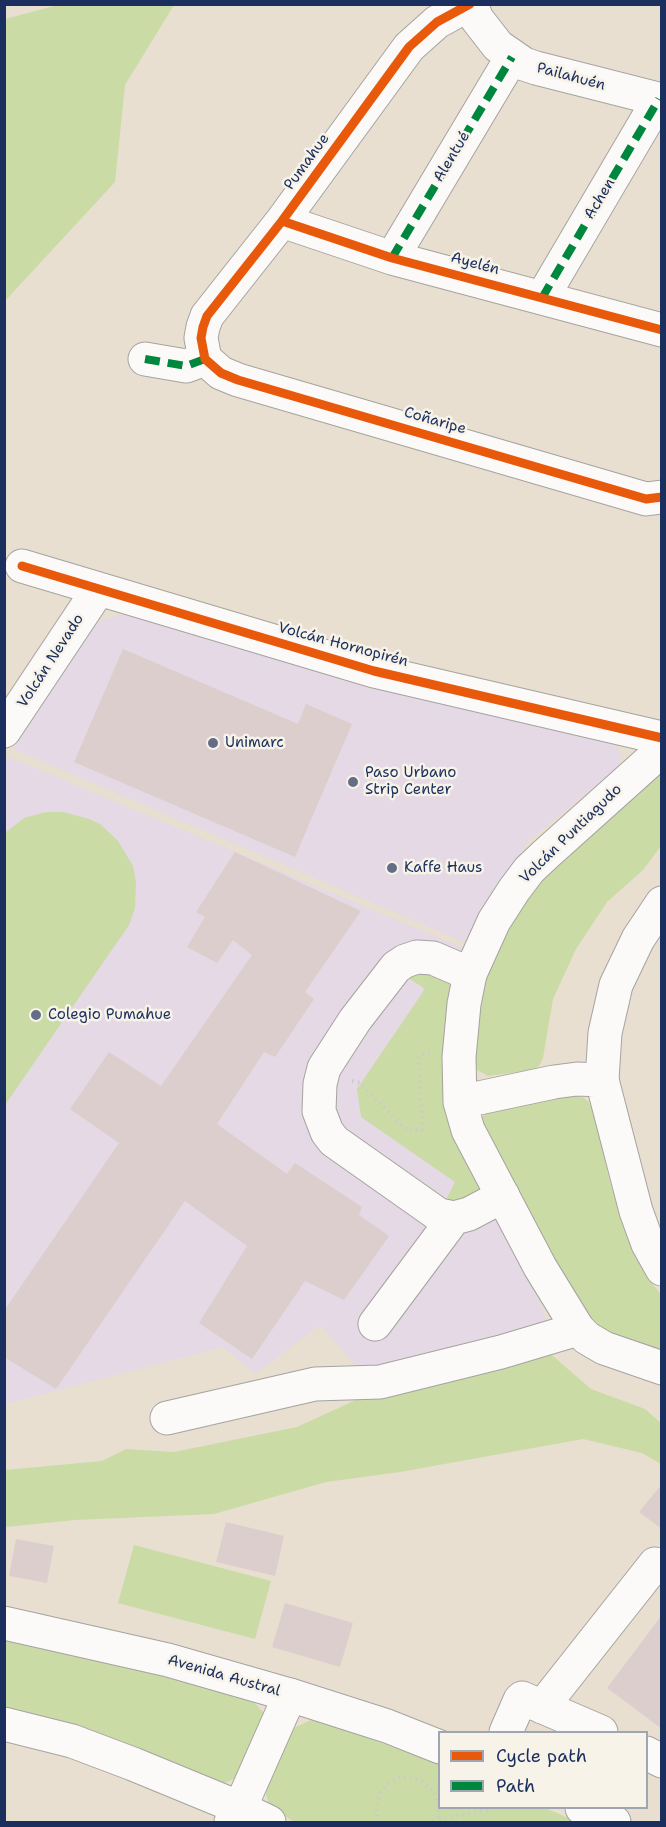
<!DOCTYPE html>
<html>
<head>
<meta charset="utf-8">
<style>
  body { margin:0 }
  #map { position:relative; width:666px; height:1827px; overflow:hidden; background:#e8dfd0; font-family:"Shantell Sans",sans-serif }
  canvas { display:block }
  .frame { position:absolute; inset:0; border:6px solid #1b2f5e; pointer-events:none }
  .legend { position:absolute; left:438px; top:1731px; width:210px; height:78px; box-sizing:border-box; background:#f7f3e8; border:2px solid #9fa5b1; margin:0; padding:8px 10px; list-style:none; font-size:18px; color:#1b2f5e }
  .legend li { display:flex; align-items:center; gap:12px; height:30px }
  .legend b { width:30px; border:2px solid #9fa5b1 }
</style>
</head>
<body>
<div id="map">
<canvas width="666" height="1827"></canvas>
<div class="frame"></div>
<ul class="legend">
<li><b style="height:8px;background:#e8590c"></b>Cycle path</li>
<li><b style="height:8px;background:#00873e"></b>Path</li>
</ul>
</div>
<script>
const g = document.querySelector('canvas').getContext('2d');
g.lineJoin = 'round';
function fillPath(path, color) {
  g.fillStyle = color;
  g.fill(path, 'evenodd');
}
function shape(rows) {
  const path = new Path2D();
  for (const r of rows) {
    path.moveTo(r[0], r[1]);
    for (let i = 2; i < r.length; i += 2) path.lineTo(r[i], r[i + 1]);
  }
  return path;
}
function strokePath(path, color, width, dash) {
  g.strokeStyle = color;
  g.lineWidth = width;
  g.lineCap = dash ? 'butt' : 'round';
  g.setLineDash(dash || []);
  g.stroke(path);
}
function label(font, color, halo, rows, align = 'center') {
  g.font = font + ' "Shantell Sans",sans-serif';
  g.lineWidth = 5;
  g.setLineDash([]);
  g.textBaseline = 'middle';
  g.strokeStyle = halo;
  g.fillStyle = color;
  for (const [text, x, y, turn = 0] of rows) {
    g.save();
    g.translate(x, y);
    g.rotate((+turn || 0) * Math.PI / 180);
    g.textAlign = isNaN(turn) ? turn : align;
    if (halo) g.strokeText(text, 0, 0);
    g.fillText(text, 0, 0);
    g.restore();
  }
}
const built = shape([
  [133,612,612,739,621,754,618,767,527,842,469,944,13,749,82,640,103,619],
  [9,757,468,950,451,1049,507,1228,552,1332,368,1379,320,1325,255,1374,223,1347,5,1404,4,763]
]);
const green = shape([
  [58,5,174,5,125,85,115,182,5,301,5,19],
  [661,768,661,846,643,870,607,902,576,949,553,999,543,1058,539,1066,533,1070,488,1076,477,1070,472,1063,471,1047,490,961,536,879],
  [46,812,63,812,89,819,100,824,118,841,133,866,136,882,135,908,129,925,5,1105,5,833,24,818],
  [420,970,456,981,461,1152,482,1192,454,1207,445,1202,455,1182,361,1117,357,1089,423,992,424,988,408,978],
  [548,1096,576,1096,584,1098,589,1102,596,1117,608,1175,619,1213,633,1251,647,1278,661,1294,661,1359,630,1348,578,1313,481,1123,483,1116,497,1106],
  [546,1350,591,1389,645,1409,661,1423,661,1464,642,1453,583,1439,400,1472,326,1482,214,1514,75,1520,5,1527,5,1470,102,1461,126,1449,174,1452,297,1427,384,1387],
  [134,1545,271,1581,255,1639,118,1603],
  [4,1637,167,1674,252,1700,263,1712,265,1719,241,1776,225,1783,208,1779,5,1713],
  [311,1720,324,1722,439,1764,440,1808,545,1808,578,1822,295,1822,270,1808,266,1794,268,1783,294,1728]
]);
const building = shape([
  [123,649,298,724,306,704,352,724,295,857,74,762],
  [235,852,361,911,305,992,314,999,275,1057,264,1052,217,1124,287,1174,295,1163,362,1207,359,1215,389,1236,344,1300,305,1281,252,1359,199,1323,247,1246,185,1201,56,1389,4,1357,4,1311,119,1143,70,1109,109,1052,161,1086,252,955,233,940,217,963,187,947,205,917,196,912],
  [662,1484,662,1529,639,1512],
  [226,1522,284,1536,275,1576,216,1562],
  [16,1539,54,1546,47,1583,9,1576],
  [285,1603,353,1623,340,1667,272,1647],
  [662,1615,662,1729,607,1688]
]);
const path = shape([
  [352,1081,360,1083,408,1131,422,1130,419,1058,421,1054,431,1053],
  [379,1822,377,1817,376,1805,380,1793,388,1784,399,1778,412,1777,423,1782,433,1790,438,1801,439,1813,437,1820],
  [427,1822,496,1808]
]);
const minor = shape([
  [470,4,437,22,409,47,282,221,207,316,203,327,201,338,205,359,221,373,238,380,646,499,662,497],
  [471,4,477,19,498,46,524,64,536,68,662,100],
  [282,221,392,258,662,330],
  [392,258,512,57],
  [542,298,659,99],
  [145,359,186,366,205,359],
  [22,566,374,671,662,738],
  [4,731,98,590],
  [470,974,433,958,417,957,405,961,396,967,355,1020,324,1068,320,1084,319,1111,327,1132,334,1141,439,1215,454,1218,469,1214,503,1196],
  [602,1080,605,1033,616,985,638,939,662,903],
  [375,1324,454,1218],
  [167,1418,315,1384,380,1382,501,1352,578,1329],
  [542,1707,655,1564],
  [506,1732,520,1700,522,1698,601,1732],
  [646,1753,662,1761],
  [231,1822,240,1808,290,1695]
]);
const major = shape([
  [662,750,546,854,529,870,514,890,494,921,470,974,464,1004,459,1057,460,1102,468,1130,540,1267,578,1329,587,1338,604,1348,662,1368],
  [460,1102,554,1082,577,1079,602,1080,636,1211,648,1244,662,1269],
  [4,1623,168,1660,290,1695,387,1726,440,1747],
  [4,1724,72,1741,133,1764,240,1808,269,1822],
  [582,1808,614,1822]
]);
const quiet = shape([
  [392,258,512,57],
  [542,298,659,99],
  [145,359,186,366,205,359]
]);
const cycleway = shape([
  [470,4,437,22,409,47,282,221,207,316,203,327,201,338,205,359,221,373,238,380,646,499,662,497],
  [282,221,392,258,662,330],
  [22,566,374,671,662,738]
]);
const markers = [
  [213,743,6,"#636d86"],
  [353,782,6,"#636d86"],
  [392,868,6,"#636d86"],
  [36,1015,6,"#636d86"]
];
const streetNames = [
  ["Pailahuén",571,77,15],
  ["Alentué",452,157,-59],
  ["Pumahue",307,162,-54],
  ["Achen",600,199,-59],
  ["Ayelén",475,264,15],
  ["Coñaripe",435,421,16],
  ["Volcán Hornopirén",343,645,15],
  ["Volcán Nevado",51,661,-57],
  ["Volcán Puntiagudo",571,834,-44],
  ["Avenida Austral",224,1676,16]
];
const poiNames = [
  ["Unimarc",225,743],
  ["Paso Urbano",365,773],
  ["Strip Center",365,790],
  ["Kaffe Haus",404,868],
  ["Colegio Pumahue",48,1015]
];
fillPath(built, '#e4d9e4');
fillPath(green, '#cadba5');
fillPath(building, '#ddcece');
strokePath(minor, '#a5a3a0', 35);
strokePath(major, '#a5a3a0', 35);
strokePath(path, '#cbcbca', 4, [1.5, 4.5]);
strokePath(minor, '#fcfaf8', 33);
strokePath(major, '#fcfaf8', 33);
strokePath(quiet, '#00873e', 8, [15, 8]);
strokePath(cycleway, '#e8590c', 9);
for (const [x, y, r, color] of markers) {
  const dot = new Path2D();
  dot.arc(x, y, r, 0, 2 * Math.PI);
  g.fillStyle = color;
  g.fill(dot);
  strokePath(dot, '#f7f3e8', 2);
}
label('15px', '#1b2f5e', '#f7f3e8', streetNames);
label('15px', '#1b2f5e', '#f7f3e8', poiNames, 'left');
</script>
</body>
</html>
